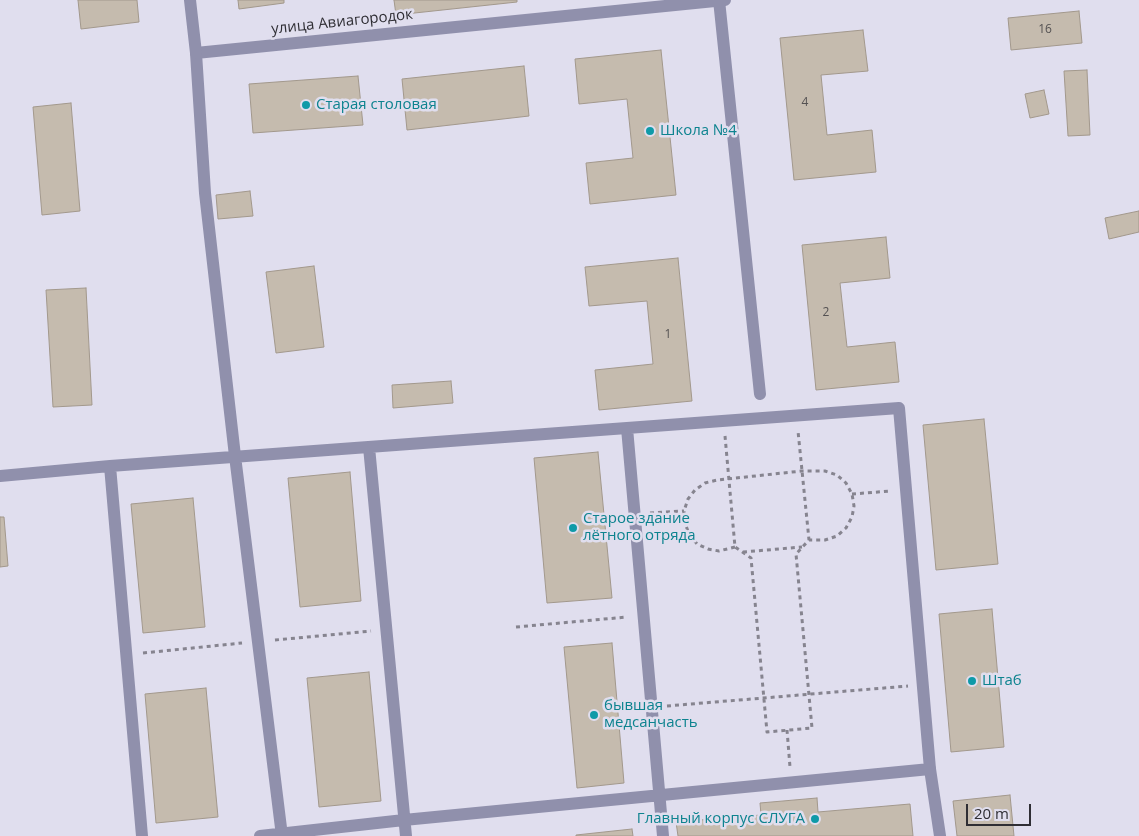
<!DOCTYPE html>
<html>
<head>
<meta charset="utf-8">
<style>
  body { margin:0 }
  #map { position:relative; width:1139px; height:836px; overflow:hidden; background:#e0deee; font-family:"Open Sans",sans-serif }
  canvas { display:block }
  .scale { position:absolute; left:966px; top:804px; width:65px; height:22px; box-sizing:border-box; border:2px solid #2f2e34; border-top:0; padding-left:6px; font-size:15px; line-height:18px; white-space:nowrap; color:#2f2e34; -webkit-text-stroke:4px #e0deee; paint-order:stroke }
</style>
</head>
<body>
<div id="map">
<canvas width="1139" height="836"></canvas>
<div class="scale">20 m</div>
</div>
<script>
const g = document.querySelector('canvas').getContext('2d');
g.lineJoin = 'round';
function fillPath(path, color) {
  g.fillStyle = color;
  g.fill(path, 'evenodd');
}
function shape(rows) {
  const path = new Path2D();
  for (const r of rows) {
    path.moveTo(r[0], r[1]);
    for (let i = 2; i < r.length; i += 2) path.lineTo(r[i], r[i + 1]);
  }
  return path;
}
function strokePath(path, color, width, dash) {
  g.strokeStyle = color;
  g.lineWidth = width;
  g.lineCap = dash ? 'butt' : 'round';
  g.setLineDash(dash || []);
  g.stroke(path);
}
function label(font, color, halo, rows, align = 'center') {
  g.font = font + ' "Open Sans",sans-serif';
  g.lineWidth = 5;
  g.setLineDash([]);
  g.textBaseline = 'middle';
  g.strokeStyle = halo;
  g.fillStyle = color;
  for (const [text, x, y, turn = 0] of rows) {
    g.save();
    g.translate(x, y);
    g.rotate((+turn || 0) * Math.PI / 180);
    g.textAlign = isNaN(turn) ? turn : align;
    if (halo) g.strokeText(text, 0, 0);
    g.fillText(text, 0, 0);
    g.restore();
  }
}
const building = shape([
  [78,0,137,0,139,22,81,29,78,0],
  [238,0,284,0,284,3,239,9,238,0],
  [394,0,517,0,517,2,396,15,394,0],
  [1079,11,1082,43,1011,50,1008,18,1079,11],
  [863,30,868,71,821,75,827,135,872,130,876,172,794,180,780,38,863,30],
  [661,50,676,195,590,204,586,163,633,158,627,99,579,104,575,59,661,50],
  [524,66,529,116,407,130,402,79,524,66],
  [1087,70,1090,135,1068,136,1064,71,1087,70],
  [358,76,363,125,253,133,249,84,358,76],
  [1044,90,1049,114,1030,118,1025,94,1044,90],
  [71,103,80,211,42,215,33,107,71,103],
  [250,191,253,216,218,219,216,195,250,191],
  [1139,211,1139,232,1109,239,1105,218,1139,211],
  [886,237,890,278,840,283,847,347,895,342,899,382,816,390,802,245,886,237],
  [678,258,692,401,599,410,595,370,653,364,647,301,589,306,585,267,678,258],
  [314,266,324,347,276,353,266,272,314,266],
  [86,288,92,405,53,407,46,290,86,288],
  [451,381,453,403,393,408,392,385,451,381],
  [984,419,998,564,936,570,923,425,984,419],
  [598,452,612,598,547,603,534,458,598,452],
  [350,472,361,601,300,607,288,478,350,472],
  [193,498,205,627,143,633,131,504,193,498],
  [0,517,4,517,8,566,0,567,0,517],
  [992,609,1004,747,951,752,939,614,992,609],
  [612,643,624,783,577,788,564,647,612,643],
  [369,672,381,801,319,807,307,678,369,672],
  [206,688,218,817,156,823,145,694,206,688],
  [1010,795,1014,836,957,836,953,801,1010,795],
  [817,798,818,812,910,804,913,836,678,836,676,822,761,815,760,803,817,798],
  [632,829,633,836,576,836,576,835,632,829]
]);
const path = shape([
  [725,436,735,547,751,558,767,732,812,728,796,554,809,540,798,431],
  [852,494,891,491],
  [650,513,684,511],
  [735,547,719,551,708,549,697,544,689,534,685,523,684,511,688,499,695,490,705,483,717,480,802,471,825,471,837,475,846,483,852,494,854,506,852,517,846,528,837,536,825,540,809,540],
  [743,552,802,547],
  [516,627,627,617],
  [275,640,371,631],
  [143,653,242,643],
  [667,706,908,686],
  [787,730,790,767]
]);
const service = shape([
  [930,769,940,836]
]);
const minor = shape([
  [719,0,760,394],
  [627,428,663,836],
  [369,447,406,836],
  [110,466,142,836],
  [0,476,110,466,899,408,930,769,404,820,260,836],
  [282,836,235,456,205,193,196,53,725,0]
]);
const tertiary = shape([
  [190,0,196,53]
]);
const markers = [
  [306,105,5,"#0f9aa8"],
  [650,131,5,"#0f9aa8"],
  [573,528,5,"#0f9aa8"],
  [972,681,5,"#0f9aa8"],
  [594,715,5,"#0f9aa8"],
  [815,819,5,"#0f9aa8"]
];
const numberNames = [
  ["16",1045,30],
  ["4",805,103],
  ["2",826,313],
  ["1",668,335]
];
const streetNames = [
  ["улица Авиагородок",342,22,-6]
];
const cultureNames = [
  ["Старая столовая",316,105],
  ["Школа №4",660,131],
  ["Старое здание",583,519],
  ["лётного отряда",583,536],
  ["Штаб",982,681],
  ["бывшая",604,706],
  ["медсанчасть",604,723],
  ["Главный корпус СЛУГА",805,819,"right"]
];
fillPath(building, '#c5bbae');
strokePath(building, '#a2988c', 1);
strokePath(path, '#86848f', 3, [4, 4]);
strokePath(service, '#9090ac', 12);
strokePath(minor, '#9090ac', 12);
strokePath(tertiary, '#9090ac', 12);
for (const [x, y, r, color] of markers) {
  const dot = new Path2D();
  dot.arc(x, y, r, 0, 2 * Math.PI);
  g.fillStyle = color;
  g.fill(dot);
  strokePath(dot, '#e0deee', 2);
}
label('12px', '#545152', null, numberNames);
label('15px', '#2f2e34', '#e0deee', streetNames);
label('15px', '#0d838f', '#e0deee', cultureNames, 'left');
</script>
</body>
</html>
